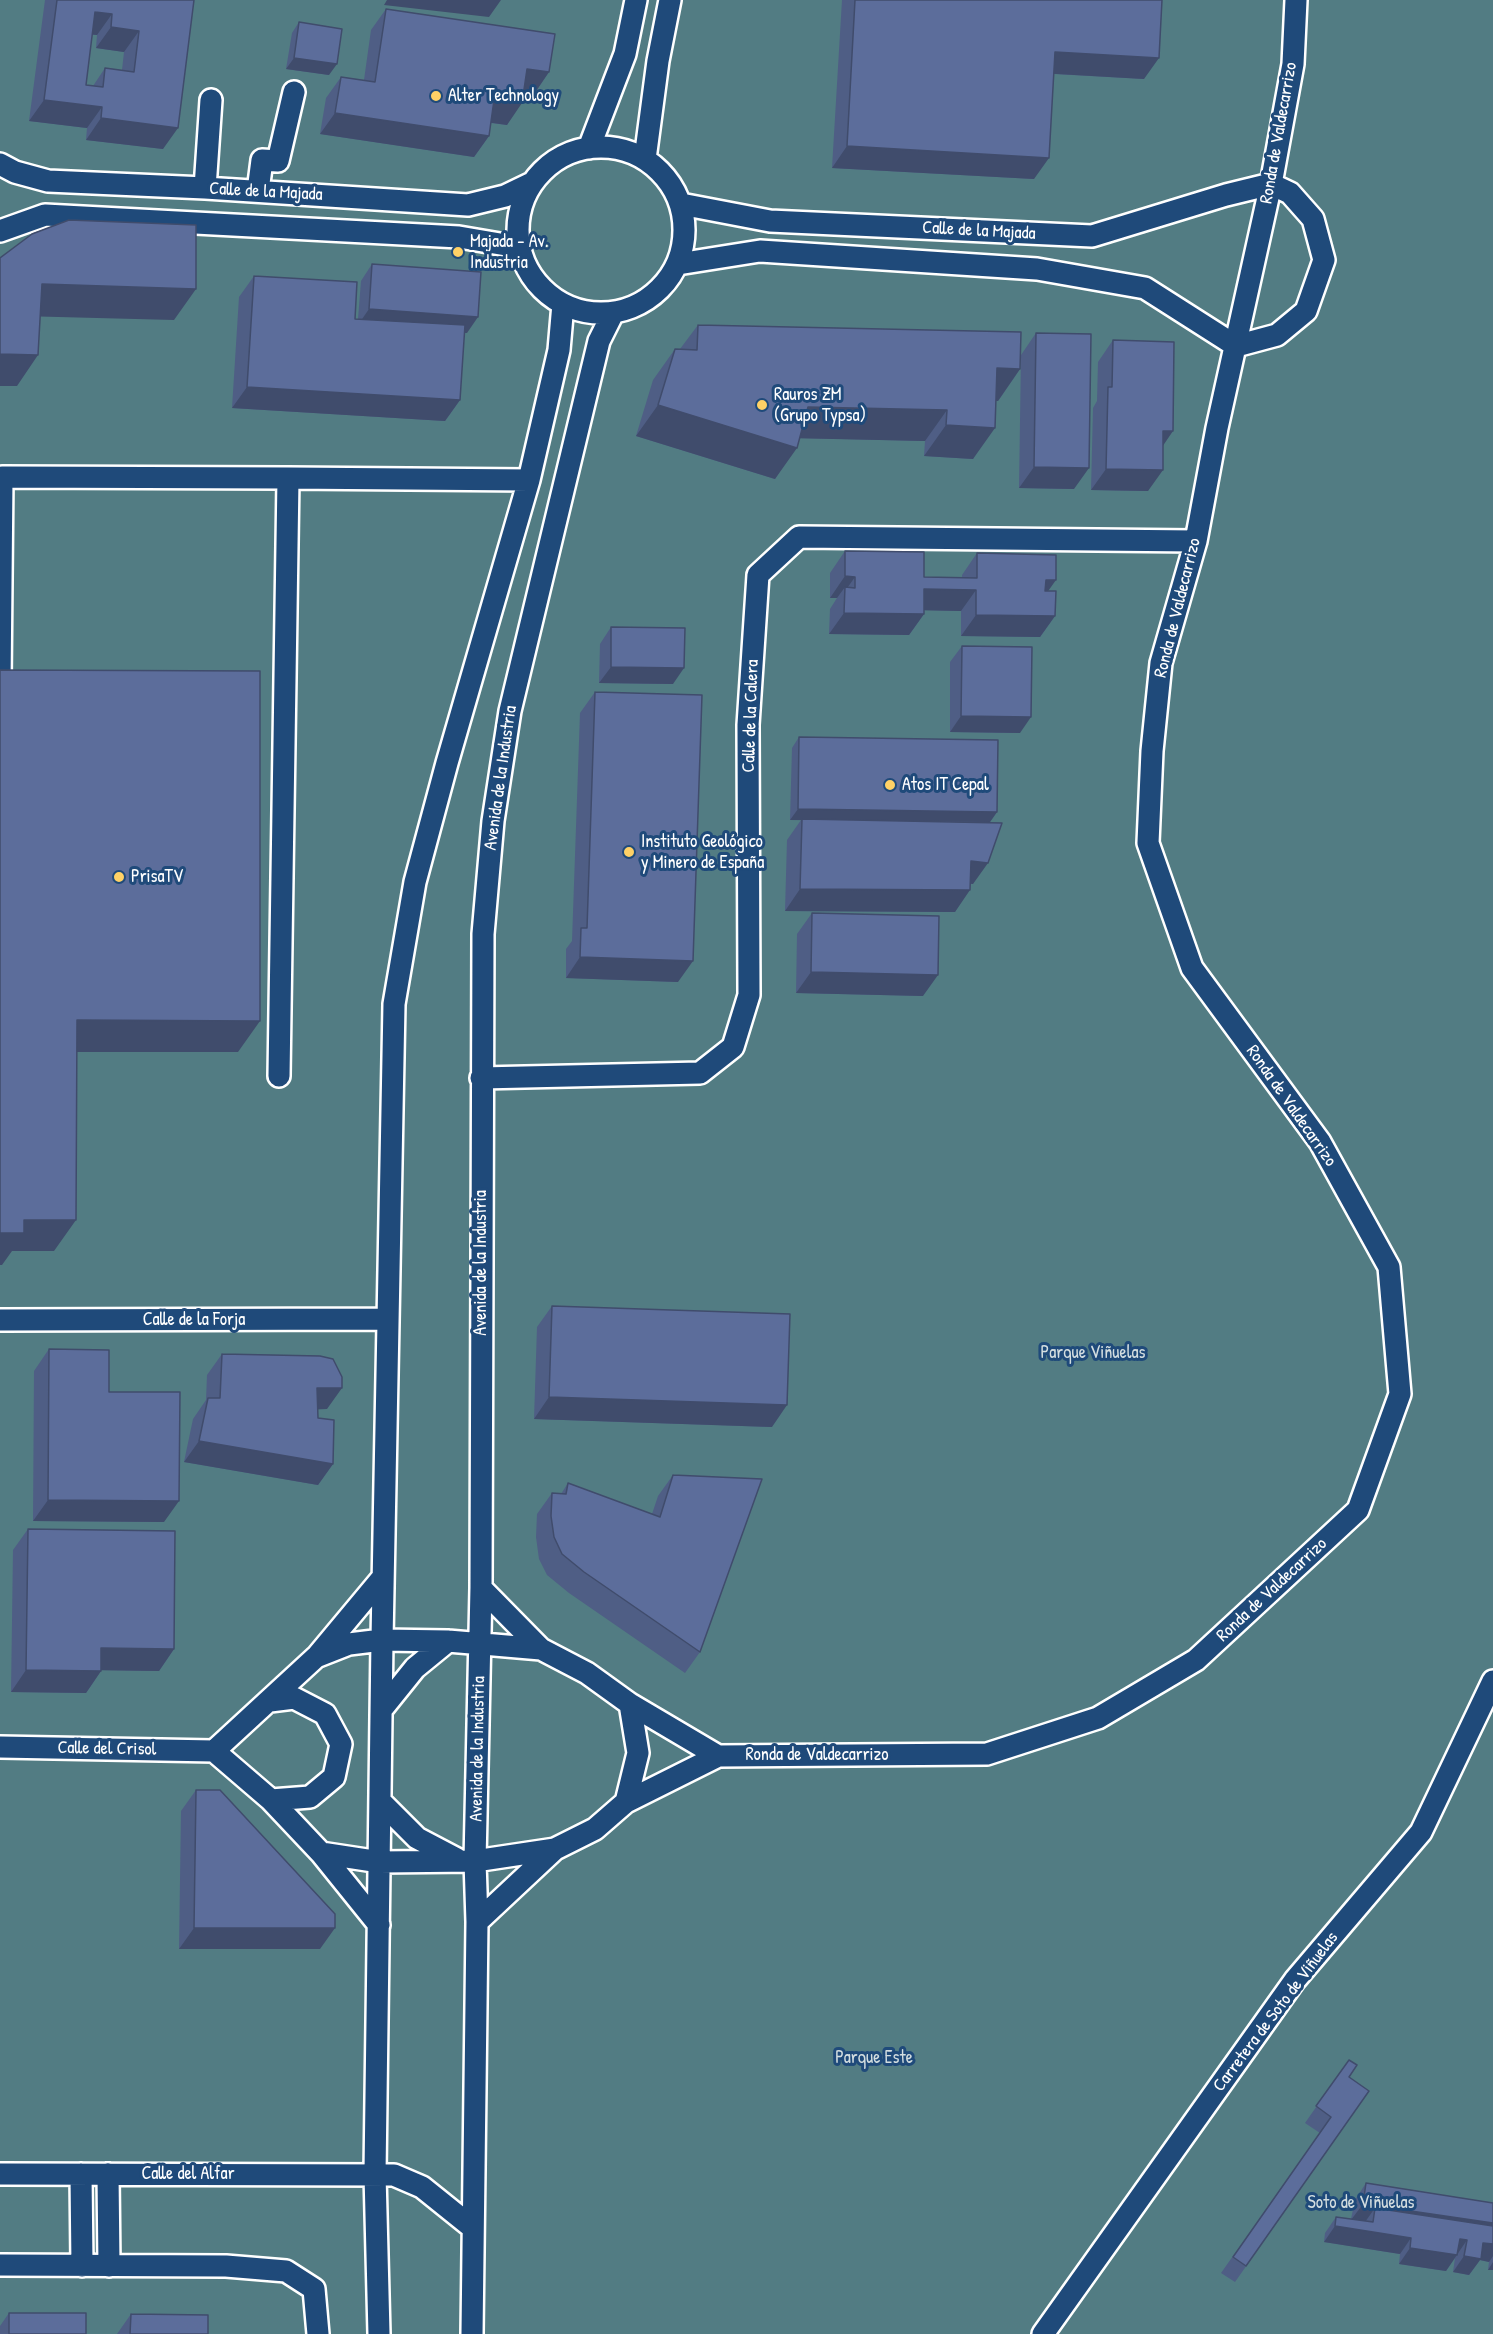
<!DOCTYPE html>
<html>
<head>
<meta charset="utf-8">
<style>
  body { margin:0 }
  canvas { display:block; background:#1f4a7a }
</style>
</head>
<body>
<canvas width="1493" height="2334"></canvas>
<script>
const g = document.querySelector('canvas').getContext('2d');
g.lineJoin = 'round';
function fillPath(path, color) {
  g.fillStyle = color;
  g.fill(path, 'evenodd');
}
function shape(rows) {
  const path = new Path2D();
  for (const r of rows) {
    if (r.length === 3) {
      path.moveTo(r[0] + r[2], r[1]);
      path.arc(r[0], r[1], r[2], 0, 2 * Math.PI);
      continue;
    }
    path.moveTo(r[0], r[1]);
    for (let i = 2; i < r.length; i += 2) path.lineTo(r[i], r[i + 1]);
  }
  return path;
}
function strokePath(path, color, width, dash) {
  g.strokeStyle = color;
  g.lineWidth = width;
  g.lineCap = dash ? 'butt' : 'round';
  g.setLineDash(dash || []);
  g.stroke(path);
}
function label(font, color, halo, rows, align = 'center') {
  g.font = font + ' "Patrick Hand",sans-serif';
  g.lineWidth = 6;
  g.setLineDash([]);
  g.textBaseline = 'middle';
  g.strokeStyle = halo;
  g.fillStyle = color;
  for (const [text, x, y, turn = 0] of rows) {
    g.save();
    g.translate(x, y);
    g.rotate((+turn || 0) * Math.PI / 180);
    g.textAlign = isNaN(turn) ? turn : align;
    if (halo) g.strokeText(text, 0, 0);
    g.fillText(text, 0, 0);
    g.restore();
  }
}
const green = shape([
  [0,0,1493,0,1493,2334,0,2334]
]);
const minor = shape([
  [601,230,83],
  [589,148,625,54,636,0],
  [645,159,658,61,670,0],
  [0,164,15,172,48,181,205,188,468,205,505,196,532,183],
  [205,188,211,100],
  [258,191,262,160,278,161,294,92],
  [681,204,770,221,1092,236,1226,195,1271,184],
  [0,231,45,215,459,237,506,245,520,249],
  [678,264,760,251,1037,269,1145,288,1236,346,1277,335,1306,311,1324,260,1313,219,1290,193,1271,184],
  [0,683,2,477,288,478],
  [279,1076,288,478,529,480],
  [481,1078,700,1073,733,1047,749,995,748,725,758,575,799,537,1196,541],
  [0,1320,387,1319],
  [481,1588,541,1649],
  [318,1655,383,1577],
  [270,1701,294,1698,325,1714,341,1744,334,1777,310,1797,271,1800],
  [382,1709,415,1668,448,1641],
  [0,1747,214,1751],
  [214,1751,271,1800,321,1853,380,1862,475,1861,555,1849,595,1829,626,1802,718,1756,987,1754,1098,1718,1196,1660,1358,1510,1400,1394,1389,1267,1320,1142,1192,968,1148,843,1152,751,1161,663,1196,541,1217,428,1271,184,1293,64,1296,0],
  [214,1751,316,1657,349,1644,382,1640,448,1641,541,1649,587,1673,630,1704,718,1756],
  [381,1802,417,1838,457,1859],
  [626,1802,638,1753,630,1704],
  [321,1853,379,1925],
  [477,1922,555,1849],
  [0,2174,394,2175,422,2187,473,2228],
  [81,2174,82,2266],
  [108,2174,109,2266],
  [0,2265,226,2266,286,2271,314,2289,318,2334],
  [379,2334,375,2174,382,1640,394,1004,415,882,447,763,529,480,559,350,563,304],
  [472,2334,477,1922,475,1861,481,1588,483,934,493,821,510,711,599,341,613,313],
  [1043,2334,1295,1980,1421,1832,1493,1681]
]);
const wall = shape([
  [45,0,194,0,163,149,86,140,87,128,29,121],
  [92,35,97,35,96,48,124,52,122,70,105,68,93,86,86,85],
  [842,0,1162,0,1144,79,1054,74,1034,179,832,168],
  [386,9,549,72,534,94,523,92,507,125,491,123,489,136,474,157,320,134,326,98,341,77,364,80,371,30],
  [299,22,329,75,286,69,292,33],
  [372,264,467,333,464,333,460,400,445,421,232,408,239,297,254,276,355,319,358,319,361,281],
  [698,325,1020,369,998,401,996,401,973,459,924,456,925,441,800,438,775,479,636,436,653,380,675,349,680,349],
  [1036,333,1074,489,1019,488,1021,355],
  [1113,340,1163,445,1148,491,1091,490,1093,408,1097,401,1098,362],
  [845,551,924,577,962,578,962,575,977,553,1048,591,1055,616,1040,637,961,636,961,611,924,610,924,614,909,635,829,634,830,609,837,598,830,598,830,573],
  [611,627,673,684,599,683,600,644],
  [962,646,1020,733,950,732,950,662],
  [595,692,678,982,566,978,566,949,572,941,580,713],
  [799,737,997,812,990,822,973,884,970,884,955,912,785,911,787,840,801,820,790,820,792,748],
  [812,913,923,996,796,993,797,934],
  [552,1306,772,1427,534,1419,537,1327],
  [49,1349,109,1392,164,1522,33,1521,34,1371],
  [222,1354,327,1409,318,1409,318,1418,333,1464,318,1485,184,1462,193,1419,206,1400,207,1375],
  [673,1475,700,1652,685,1673,569,1593,547,1575,539,1559,536,1537,537,1514,552,1493,561,1494,568,1483,652,1514,658,1496],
  [28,1529,174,1649,159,1671,101,1670,101,1671,86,1693,11,1692,13,1550],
  [196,1790,320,1949,179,1949,181,1811],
  [1349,2060,1349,2077,1369,2091,1235,2282,1221,2273,1320,2133,1305,2123],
  [1366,2183,1493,2203,1493,2270,1488,2270,1489,2262,1480,2260,1469,2275,1453,2272,1455,2258,1446,2271,1399,2264,1400,2254,1324,2242,1325,2233,1336,2217,1351,2219,1355,2200],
  [9,2313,86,2334,0,2334,0,2326],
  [131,2314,208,2334,117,2334]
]);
const shadedWall = shape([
  [387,0,501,0,489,17,384,5],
  [95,12,112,14,97,35,80,33],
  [111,27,139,31,124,52,96,48],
  [1055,52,1159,58,1144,79,1040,73],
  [294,58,337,64,329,75,286,69],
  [527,69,549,72,534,94,512,90],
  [44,100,102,107,87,128,29,121],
  [494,100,522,103,507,125,479,121],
  [335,113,489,136,474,157,320,134],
  [101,118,178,128,163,149,86,140],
  [847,146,1049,158,1034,179,832,168],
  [42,284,196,289,174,320,20,316],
  [369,309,478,317,467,333,358,325],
  [0,354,38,355,17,386,0,386],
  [997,368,1020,369,998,401,976,400],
  [247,387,460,400,445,421,232,408],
  [658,405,797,448,775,479,636,436],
  [808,407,947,410,925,441,787,438],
  [946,425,995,428,973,459,924,456],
  [1163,431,1173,431,1158,453],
  [1034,467,1089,468,1074,489,1019,488],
  [1106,469,1163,470,1148,491,1091,490],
  [845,576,855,577,845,591,845,587,837,598,830,598],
  [1046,580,1056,580,1041,601],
  [924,589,976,590,961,611,909,610],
  [844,613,924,614,909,635,829,634],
  [976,615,1055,616,1040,637,961,636],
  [611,667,684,668,673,684,599,683],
  [961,716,1031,717,1020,733,950,732],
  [798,809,997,812,990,822,790,820],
  [971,861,988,863,973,884,956,882],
  [800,889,970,890,955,912,785,911],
  [580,957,693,961,678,982,566,978],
  [811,972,938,975,923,996,796,993],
  [77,1020,260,1021,238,1052,55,1052],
  [24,1220,76,1220,54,1251,12,1251,2,1265,0,1265,0,1233],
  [317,1388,342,1388,327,1409,302,1410],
  [549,1397,787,1405,772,1427,534,1419],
  [199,1441,333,1464,318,1485,184,1462],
  [48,1500,179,1501,164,1522,33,1521],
  [101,1648,174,1649,159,1671,86,1670],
  [26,1670,101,1671,86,1693,11,1692],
  [194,1928,335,1928,320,1949,179,1949],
  [1363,2204,1493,2223,1493,2241,1375,2208,1365,2222,1351,2220],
  [1335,2226,1411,2238,1400,2254,1324,2242],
  [1460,2239,1467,2240,1446,2271,1399,2264,1410,2248],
  [1483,2243,1493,2244,1493,2256,1489,2262,1480,2260,1469,2275,1453,2272,1464,2256],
  [1493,2262,1493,2270,1488,2270]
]);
const building = shape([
  [57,0,194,0,178,128,101,118,102,107,44,100,57,0],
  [95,12,112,14,111,27,139,31,134,72,105,68,103,87,86,85,95,12],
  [855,0,1162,0,1159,58,1055,52,1049,158,847,146,855,0],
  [386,9,555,34,549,72,527,69,522,103,494,100,489,136,335,113,341,77,375,82,386,9],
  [299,22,342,29,337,64,294,58,299,22],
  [69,220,196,225,196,289,42,284,38,355,0,354,0,258,32,234,69,220],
  [372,264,481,272,478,317,369,309,372,264],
  [254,276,357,282,355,319,465,325,460,400,247,387,254,276],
  [698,325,1021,332,1020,369,997,368,995,428,946,425,947,410,808,407,797,448,658,405,675,349,697,350,698,325],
  [1036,333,1091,334,1089,468,1034,467,1036,333],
  [1113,340,1174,342,1173,431,1163,431,1163,470,1106,469,1108,387,1112,387,1113,340],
  [845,551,924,552,924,577,977,578,977,553,1056,555,1056,580,1046,580,1045,591,1056,591,1055,616,976,615,976,590,924,589,924,614,844,613,845,587,855,588,855,577,845,576,845,551],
  [611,627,685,628,684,668,611,667,611,627],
  [962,646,1032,647,1031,717,961,716,962,646],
  [0,670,260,671,260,1021,77,1020,76,1220,24,1220,24,1233,0,1233,0,670],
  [595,692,702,695,693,961,580,957,581,928,587,928,595,692],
  [799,737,998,740,997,812,798,809,799,737],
  [802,819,1002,823,988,863,971,861,970,890,800,889,802,819],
  [812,913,939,916,938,975,811,972,812,913],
  [552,1306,790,1314,787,1405,549,1397,552,1306],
  [49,1349,109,1350,109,1392,180,1392,179,1501,48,1500,49,1349],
  [222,1354,320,1356,333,1359,342,1377,342,1388,317,1388,318,1418,334,1420,333,1464,199,1441,208,1398,220,1398,222,1354],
  [673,1475,762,1479,700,1652,584,1572,562,1554,554,1537,551,1516,552,1493,566,1494,568,1483,660,1517,673,1475],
  [28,1529,175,1531,174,1649,101,1648,101,1671,26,1670,28,1529],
  [196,1790,220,1790,335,1914,335,1928,194,1928,196,1790],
  [1349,2060,1357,2065,1349,2077,1369,2091,1246,2266,1233,2257,1331,2117,1316,2106,1349,2060],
  [1366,2183,1493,2203,1493,2223,1363,2204,1366,2183],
  [1375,2208,1493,2226,1493,2244,1483,2243,1481,2259,1464,2256,1467,2240,1460,2239,1457,2255,1410,2248,1411,2238,1335,2226,1336,2217,1373,2222,1375,2208],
  [9,2313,86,2313,86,2334,9,2334,9,2313],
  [131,2314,208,2315,208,2334,130,2334,131,2314]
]);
const markers = [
  [436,96,6,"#ffd166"],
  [458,252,6,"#ffd166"],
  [762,405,6,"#ffd166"],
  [890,785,6,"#ffd166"],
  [629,852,6,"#ffd166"],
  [119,877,6,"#ffd166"]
];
const poiNames = [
  ["Alter Technology",448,96],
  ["Majada - Av.",470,242],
  ["Industria",470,263],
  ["Rauros ZM",774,395],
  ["(Grupo Typsa)",774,416],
  ["Atos IT Cepal",902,785],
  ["Instituto Geológico",641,842],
  ["y Minero de España",641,863],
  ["PrisaTV",131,877]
];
const streetNames = [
  ["Ronda de Valdecarrizo",1279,133,-80],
  ["Calle de la Majada",266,192,3],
  ["Calle de la Majada",979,231,3],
  ["Ronda de Valdecarrizo",1178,608,-76],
  ["Calle de la Calera",751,716,-88],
  ["Avenida de la Industria",501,778,-82],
  ["Ronda de Valdecarrizo",1291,1106,55],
  ["Avenida de la Industria",481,1263,-90],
  ["Calle de la Forja",194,1320],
  ["Ronda de Valdecarrizo",1272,1590,-43],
  ["Calle del Crisol",107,1749,1],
  ["Avenida de la Industria",478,1749,-89],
  ["Ronda de Valdecarrizo",817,1755],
  ["Carretera de Soto de Viñuelas",1276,2012,-53],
  ["Calle del Alfar",188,2174]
];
const parkNames = [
  ["Parque Viñuelas",1093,1353],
  ["Parque Este",874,2058],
  ["Soto de Viñuelas",1361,2203]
];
fillPath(green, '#527c83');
strokePath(minor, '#fff', 26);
strokePath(minor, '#1f4a7a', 21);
fillPath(wall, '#4f5e85');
fillPath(shadedWall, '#404c6c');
fillPath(building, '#5c6d9b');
strokePath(building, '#404c6c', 1.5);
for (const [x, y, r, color] of markers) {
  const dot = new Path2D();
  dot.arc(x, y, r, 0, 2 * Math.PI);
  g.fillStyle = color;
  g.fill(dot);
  strokePath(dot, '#1f4a7a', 2);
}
label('18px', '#fff', '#1f4a7a', poiNames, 'left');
label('18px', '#fff', '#1f4a7a', streetNames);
label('18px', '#d4dee0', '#1f4a7a', parkNames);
</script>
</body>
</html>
